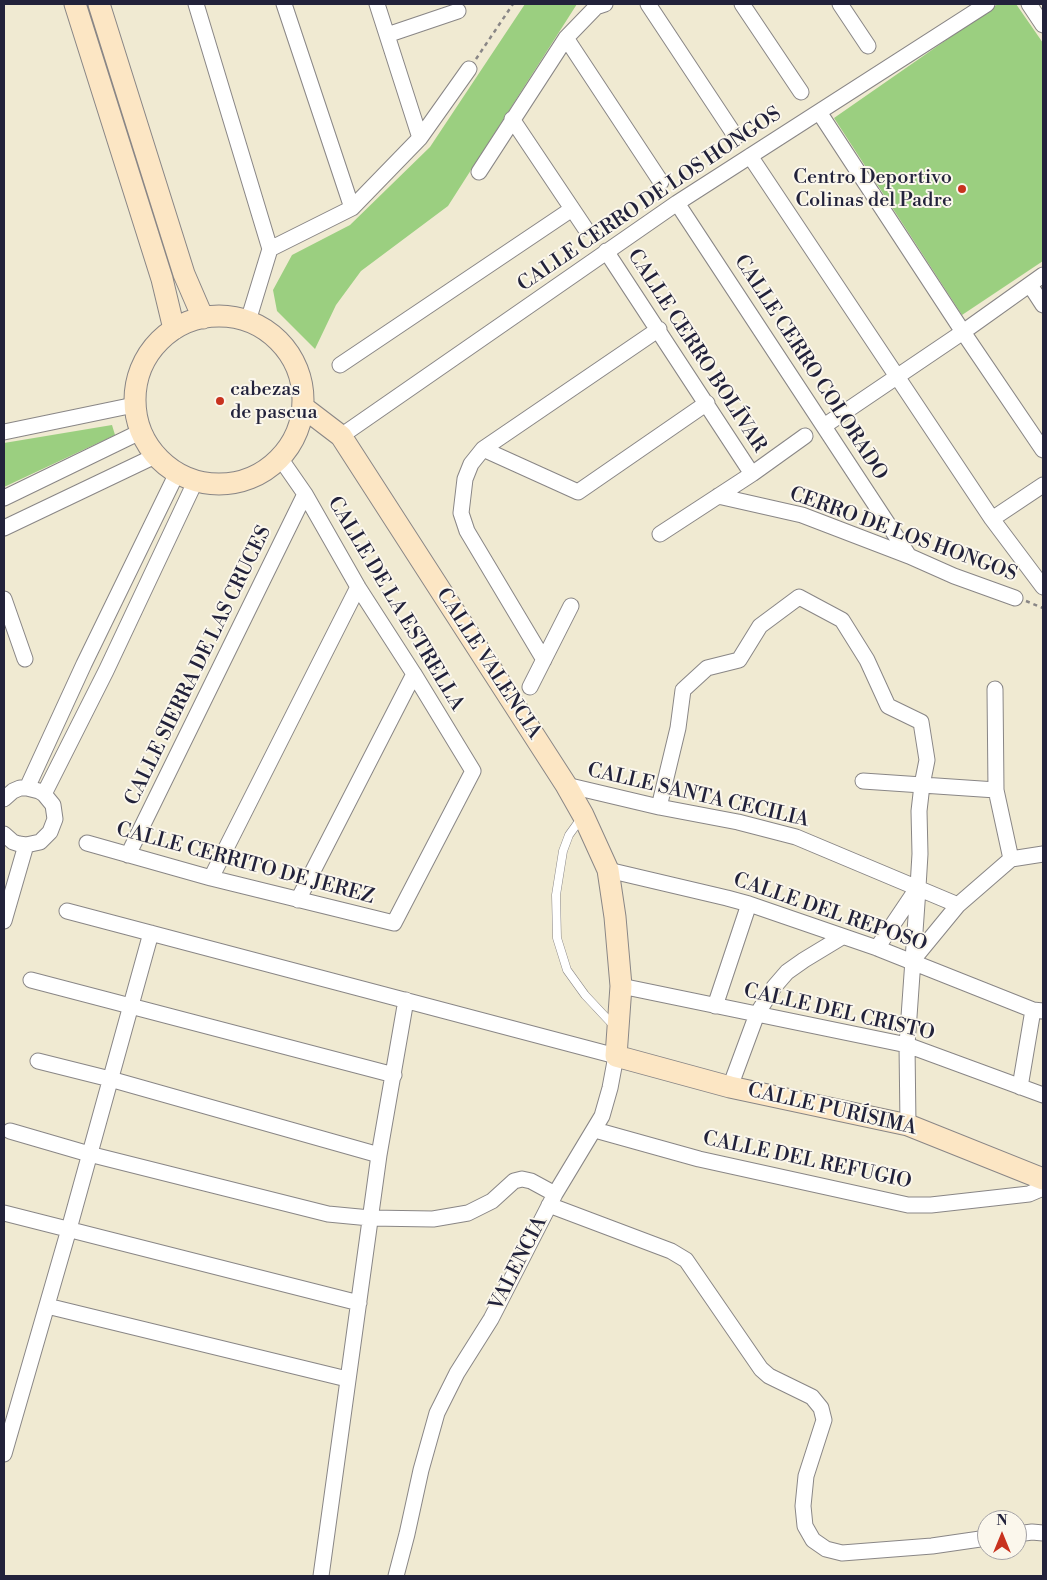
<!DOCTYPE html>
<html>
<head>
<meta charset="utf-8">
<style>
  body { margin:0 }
  #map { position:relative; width:1047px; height:1580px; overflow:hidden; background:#f0ead2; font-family:"Libre Bodoni",serif }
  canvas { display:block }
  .frame { position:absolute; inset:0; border:5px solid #22223b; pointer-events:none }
  .north { position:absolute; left:977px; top:1510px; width:50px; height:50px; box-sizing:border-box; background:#fbf7ec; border:1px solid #a4a2a5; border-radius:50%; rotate:0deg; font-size:14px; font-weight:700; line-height:20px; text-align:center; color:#22223b }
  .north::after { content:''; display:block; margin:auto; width:18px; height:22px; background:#c8321e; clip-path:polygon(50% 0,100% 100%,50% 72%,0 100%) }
</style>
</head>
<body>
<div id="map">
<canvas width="1047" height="1580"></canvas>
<div class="frame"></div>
<div class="north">N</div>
</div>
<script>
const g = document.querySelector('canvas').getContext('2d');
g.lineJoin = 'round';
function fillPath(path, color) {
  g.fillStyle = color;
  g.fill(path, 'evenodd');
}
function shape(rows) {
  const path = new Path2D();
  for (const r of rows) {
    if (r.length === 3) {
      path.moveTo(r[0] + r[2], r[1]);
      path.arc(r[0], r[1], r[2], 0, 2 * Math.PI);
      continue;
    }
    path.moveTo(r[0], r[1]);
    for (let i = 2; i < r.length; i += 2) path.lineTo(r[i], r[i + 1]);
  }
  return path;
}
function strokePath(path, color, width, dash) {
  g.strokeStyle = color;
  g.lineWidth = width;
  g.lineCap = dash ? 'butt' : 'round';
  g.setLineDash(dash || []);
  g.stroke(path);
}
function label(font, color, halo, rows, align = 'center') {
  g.font = font + ' "Libre Bodoni",serif';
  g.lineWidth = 4;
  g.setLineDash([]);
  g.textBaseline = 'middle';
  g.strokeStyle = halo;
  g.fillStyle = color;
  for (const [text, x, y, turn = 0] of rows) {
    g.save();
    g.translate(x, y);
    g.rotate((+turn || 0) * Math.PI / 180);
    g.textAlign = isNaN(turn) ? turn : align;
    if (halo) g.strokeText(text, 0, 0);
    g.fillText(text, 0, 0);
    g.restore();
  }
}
const green = shape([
  [525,4,577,4,448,206,361,271,336,305,315,349,277,311,273,290,292,255,350,225,430,147],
  [998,4,1016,4,1043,43,1043,261,962,315,834,118],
  [112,425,115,435,4,487,4,443]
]);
const path = shape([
  [476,59,513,4],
  [1026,601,1043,608]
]);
const lane = shape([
  [582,817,569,835,563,851,556,895,557,938,567,970,585,995,614,1026]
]);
const street = shape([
  [196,4,270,249],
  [284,4,352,208],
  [377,4,420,138],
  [648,4,736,137],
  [742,4,801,92],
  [840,4,868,46],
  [1029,4,1043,25],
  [387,35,458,11],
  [566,38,661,182],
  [819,112,963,332,1043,450],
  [512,119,585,228],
  [750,156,992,519,1043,587],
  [479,172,566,38,596,7,605,4],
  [677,203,909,556],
  [606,251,752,474],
  [1030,285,1043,305],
  [248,321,270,249,352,208,420,138,469,69],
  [340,365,572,209],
  [824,426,963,332,1043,275],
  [4,432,134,405],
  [341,436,677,203,987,4],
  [483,449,578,492,707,403],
  [718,496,802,515,909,556,954,576,1015,598],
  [4,498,140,432],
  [992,519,1043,485],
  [4,528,155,456],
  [660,534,752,474,805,436],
  [4,599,25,659],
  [544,660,467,531,461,513,465,479,471,464,483,449,659,329],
  [530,687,571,606],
  [995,689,996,790],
  [863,781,996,790,1011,859],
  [566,785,659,807,738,822,796,837,958,905],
  [27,788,84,664,177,473],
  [44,794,106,671,196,480],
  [4,799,13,791,20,788,27,788,39,791,44,794,53,805,55,819,50,832,40,842,26,845,19,844,13,842,4,834],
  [659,807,678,728,683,690,707,668,739,660,760,626,799,597,842,620,867,660,888,706,921,722,927,760,922,785,919,811,920,854,918,887,877,948],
  [87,843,211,878,394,923,473,771,414,674,358,587,305,494,280,458],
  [128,855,305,494],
  [608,870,727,898,749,904,877,948,1033,1010,1043,1011],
  [211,878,358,587],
  [298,900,414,674],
  [67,911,616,1056,610,1088,602,1116,555,1194,491,1319,457,1373,437,1413,421,1470,407,1534,396,1576],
  [4,921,26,845],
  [912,961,958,905,1011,859,1043,854],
  [31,980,394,1075],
  [621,986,907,1045,1043,1095],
  [715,1006,749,904],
  [38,1061,110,1079,379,1155],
  [730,1087,757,1014,774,987,787,972,804,960,842,937],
  [1020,1087,1033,1010],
  [908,1125,907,1045,918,889],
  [595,1130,699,1159,908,1205,931,1205,1029,1194,1043,1188],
  [10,1131,89,1154,328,1214,370,1218,433,1219,468,1213,492,1201,514,1181,522,1179,531,1181,555,1194],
  [549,1205,671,1251,686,1260,761,1369,769,1376,812,1397,821,1408,824,1420,806,1476,803,1506,805,1526,813,1540,826,1549,842,1553,932,1546,987,1538],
  [4,1213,359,1303],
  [47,1306,347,1379],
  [4,1454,69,1229,151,933],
  [1017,1534,1032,1532,1043,1533],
  [321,1576,379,1155,406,1000]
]);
const secondary = shape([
  [75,4,162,279,174,329],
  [99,4,184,274,203,318],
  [219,400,84],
  [303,407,341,436,566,785,583,815,608,870,615,917,621,986,616,1056,730,1087,908,1125,1043,1179]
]);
const markers = [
  [962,189,5,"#c8321e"],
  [220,401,5,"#c8321e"]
];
const poiNames = [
  ["Centro Deportivo",952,178],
  ["Colinas del Padre",952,201],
  ["cabezas",230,390,"left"],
  ["de pascua",230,413,"left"]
];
const streetNames = [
  ["CALLE CERRO DE LOS HONGOS",650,200,-34],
  ["CALLE CERRO BOLÍVAR",696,351,57],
  ["CALLE CERRO COLORADO",810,368,57],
  ["CERRO DE LOS HONGOS",903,535,20],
  ["CALLE DE LA ESTRELLA",395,604,59],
  ["CALLE VALENCIA",488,664,57],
  ["CALLE SIERRA DE LAS CRUCES",199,666,-64],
  ["CALLE SANTA CECILIA",698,796,13],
  ["CALLE CERRITO DE JEREZ",245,864,15],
  ["CALLE DEL REPOSO",830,913,19],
  ["CALLE DEL CRISTO",839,1013,13],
  ["CALLE PURÍSIMA",832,1110,13],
  ["CALLE DEL REFUGIO",807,1161,12],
  ["VALENCIA",519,1264,-63]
];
fillPath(green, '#9bcf80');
strokePath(lane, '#898686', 9);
strokePath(street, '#898686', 17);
strokePath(secondary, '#898686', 23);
strokePath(path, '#898686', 2.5, [4, 4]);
strokePath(lane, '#fff', 8);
strokePath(street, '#fff', 15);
strokePath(secondary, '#fce6c4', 21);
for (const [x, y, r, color] of markers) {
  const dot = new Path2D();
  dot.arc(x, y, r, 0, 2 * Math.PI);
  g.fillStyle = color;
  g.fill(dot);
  strokePath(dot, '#fbf7ec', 2);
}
label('20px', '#22223b', '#fbf7ec', poiNames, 'right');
label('20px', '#22223b', '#fbf7ec', streetNames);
</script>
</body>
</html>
